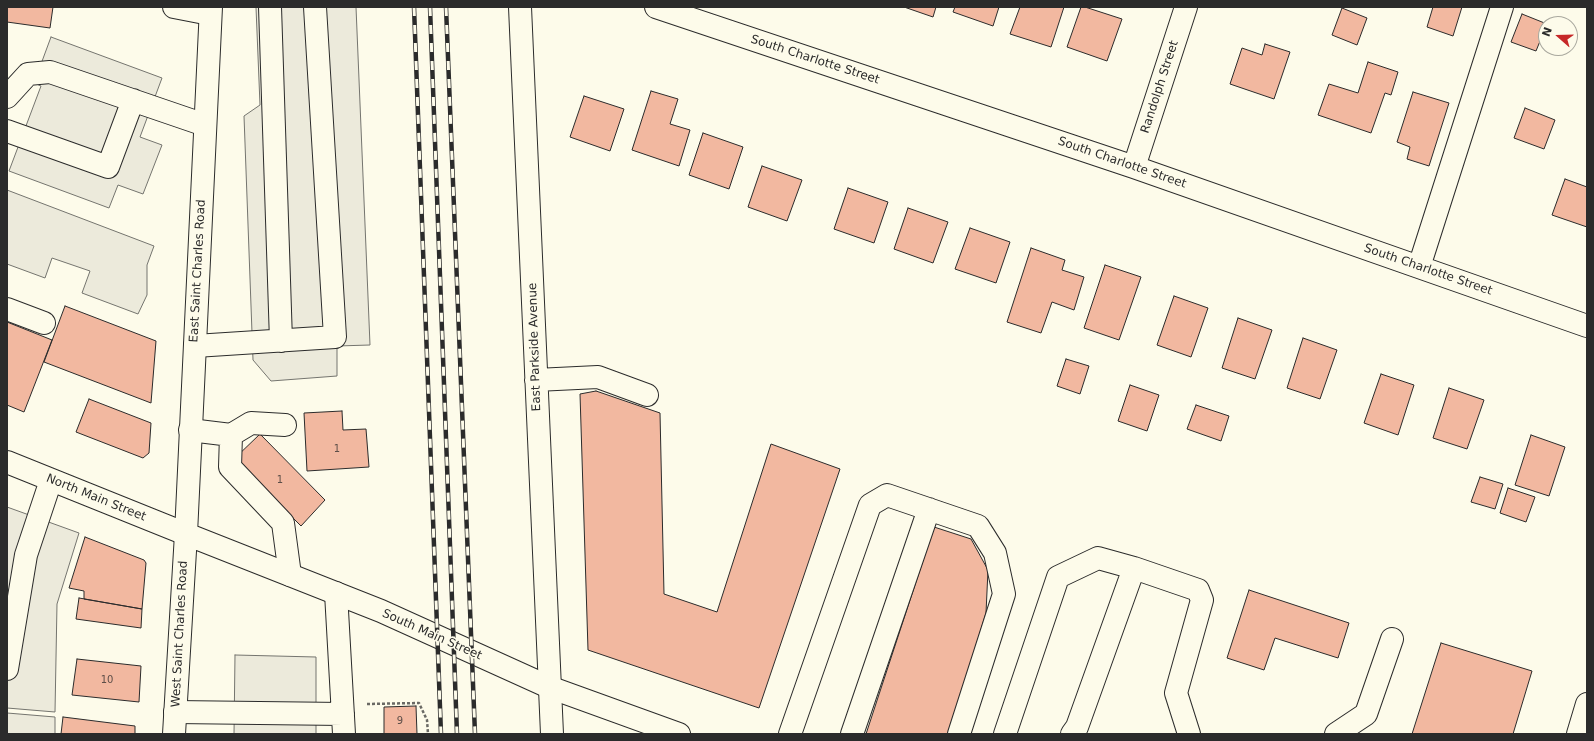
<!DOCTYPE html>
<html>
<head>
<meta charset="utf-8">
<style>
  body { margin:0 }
  #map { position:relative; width:1594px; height:741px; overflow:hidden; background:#fdfbea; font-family:"DejaVu Sans",sans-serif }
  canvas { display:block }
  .frame { position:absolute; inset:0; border:8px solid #2b2b2b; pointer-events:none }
  .north { position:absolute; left:1538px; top:16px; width:40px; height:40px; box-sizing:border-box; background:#fdfbea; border:1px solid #a9a89e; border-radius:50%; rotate:290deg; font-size:11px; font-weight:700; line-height:16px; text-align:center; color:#2b2b2b }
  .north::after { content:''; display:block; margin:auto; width:14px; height:18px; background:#c62828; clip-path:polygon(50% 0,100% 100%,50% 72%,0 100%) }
</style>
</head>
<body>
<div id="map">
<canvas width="1594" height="741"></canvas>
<div class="frame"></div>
<div class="north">N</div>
</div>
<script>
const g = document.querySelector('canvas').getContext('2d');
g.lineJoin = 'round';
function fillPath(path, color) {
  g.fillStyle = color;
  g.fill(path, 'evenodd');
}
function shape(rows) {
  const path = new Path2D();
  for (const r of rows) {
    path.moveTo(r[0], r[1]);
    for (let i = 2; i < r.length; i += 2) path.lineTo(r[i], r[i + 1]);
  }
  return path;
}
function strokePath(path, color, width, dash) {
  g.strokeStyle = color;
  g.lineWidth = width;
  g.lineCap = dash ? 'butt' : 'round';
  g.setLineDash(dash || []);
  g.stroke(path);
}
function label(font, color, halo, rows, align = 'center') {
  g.font = font + ' "DejaVu Sans",sans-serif';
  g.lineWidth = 3;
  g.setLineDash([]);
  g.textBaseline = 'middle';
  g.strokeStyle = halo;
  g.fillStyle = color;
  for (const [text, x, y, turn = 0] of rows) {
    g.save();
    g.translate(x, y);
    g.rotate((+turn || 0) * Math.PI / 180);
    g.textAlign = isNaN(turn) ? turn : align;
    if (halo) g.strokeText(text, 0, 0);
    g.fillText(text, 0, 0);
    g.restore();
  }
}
const parking = shape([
  [256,7,356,7,370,345,337,346,337,376,271,381,253,360,244,116,260,105,256,7],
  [51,37,162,78,140,137,162,145,143,194,118,185,109,208,9,171,41,86,34,83,51,37],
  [7,190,154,246,147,265,147,295,138,314,82,293,90,271,52,258,45,278,7,264,7,190],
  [7,507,79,533,57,604,55,712,7,708,7,507],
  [235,655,316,657,316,734,234,734,235,655],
  [7,713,55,717,55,734,7,734,7,713]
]);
const building = shape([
  [7,7,53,7,50,28,7,22,7,7],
  [904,7,936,7,933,17,904,7],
  [955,7,999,7,993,26,953,12,955,7],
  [1020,7,1064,7,1051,47,1010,34,1020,7],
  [1081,7,1085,7,1122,19,1107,61,1067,47,1081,7],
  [1433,7,1462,7,1453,36,1427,27,1433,7],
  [1342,8,1367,18,1357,45,1332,35,1342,8],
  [1522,14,1547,24,1536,51,1511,42,1522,14],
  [1265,44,1290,52,1274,99,1230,84,1242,48,1262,55,1265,44],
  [1368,62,1398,72,1391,95,1385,93,1371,133,1318,115,1329,84,1358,93,1368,62],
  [651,91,678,99,670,124,690,130,679,166,632,150,651,91],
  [1413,92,1449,103,1429,166,1407,159,1410,147,1397,142,1413,92],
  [584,96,624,109,610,151,570,137,584,96],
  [1525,108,1555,120,1544,149,1514,138,1525,108],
  [703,133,743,147,729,189,689,175,703,133],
  [762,166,802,180,787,221,748,207,762,166],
  [1565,179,1587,187,1587,227,1552,215,1565,179],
  [848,188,888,202,874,243,834,229,848,188],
  [908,208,948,222,933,263,894,249,908,208],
  [970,228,1010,242,996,283,955,269,970,228],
  [1031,248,1065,260,1062,270,1084,277,1074,310,1052,302,1041,333,1007,322,1031,248],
  [1105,265,1141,277,1119,340,1084,328,1105,265],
  [1174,296,1208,308,1191,357,1157,345,1174,296],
  [65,306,156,341,151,403,44,362,65,306],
  [1238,318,1272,330,1255,379,1222,368,1238,318],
  [7,322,52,340,24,412,7,405,7,322],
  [1303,338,1337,350,1320,399,1287,388,1303,338],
  [1066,359,1089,366,1080,394,1057,386,1066,359],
  [1381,374,1414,385,1398,435,1364,423,1381,374],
  [1130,385,1159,395,1147,431,1118,421,1130,385],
  [1449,388,1484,400,1467,449,1433,438,1449,388],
  [596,391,660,413,664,594,717,612,771,444,840,469,759,708,588,650,580,394,596,391],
  [89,399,151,423,149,453,143,458,76,432,89,399],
  [1196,405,1229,416,1221,441,1187,429,1196,405],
  [342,411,343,430,366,429,369,467,307,471,304,413,342,411],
  [260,434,325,500,301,526,234,459,260,434],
  [1531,435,1565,447,1549,496,1515,485,1531,435],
  [1480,477,1503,484,1495,509,1471,502,1480,477],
  [1508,488,1535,497,1526,522,1500,513,1508,488],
  [934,527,971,539,988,570,986,613,949,734,866,734,934,527],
  [85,537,144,560,146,563,142,609,84,599,84,591,69,588,85,537],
  [1249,590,1349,623,1338,658,1275,638,1264,670,1227,658,1249,590],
  [79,598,142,609,141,628,76,619,79,598],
  [1441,643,1532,671,1513,734,1412,734,1441,643],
  [77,659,141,666,139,702,72,695,77,659],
  [416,706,417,734,384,734,384,707,416,706],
  [63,717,135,726,135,734,61,734,63,717]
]);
const path = shape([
  [367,704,419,703,427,720,428,734]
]);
const minor = shape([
  [174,7,210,14],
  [270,7,281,341],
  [520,7,552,734],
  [656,7,1134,167,1587,326],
  [7,97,28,74,50,72,205,125],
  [7,131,108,167,133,100],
  [1134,167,1186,7],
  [1419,267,1502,7],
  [7,309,44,323],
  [195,346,335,337,315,7],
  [536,380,598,377,647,395],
  [190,430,231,435,230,467,283,523,290,575],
  [231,435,251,423,285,425],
  [7,462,186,534],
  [336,593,344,734],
  [7,669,26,555,51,480],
  [175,712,343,714],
  [790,734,870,505,887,495,978,526,995,553,1004,594,959,734],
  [852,734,929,509],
  [1005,734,1058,577,1098,558,1134,568,1198,590,1202,600,1176,693,1189,734],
  [1072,734,1077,727,1134,568],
  [1336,734,1366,714,1392,639],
  [1578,734,1587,704]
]);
const major = shape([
  [186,534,381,611,549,687,679,734],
  [174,734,186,534,211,7]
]);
const rail = shape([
  [414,7,441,734],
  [430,7,457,734],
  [446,7,475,734]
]);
const numberNames = [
  ["1",337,449],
  ["1",280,480],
  ["10",107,680],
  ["9",400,721]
];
const streetNames = [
  ["South Charlotte Street",815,60,18],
  ["Randolph Street",1160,87,-72],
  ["South Charlotte Street",1122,163,19],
  ["South Charlotte Street",1428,270,19],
  ["East Saint Charles Road",198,271,-87],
  ["East Parkside Avenue",535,347,-92],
  ["North Main Street",96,498,22],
  ["West Saint Charles Road",180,634,-87],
  ["South Main Street",432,635,24]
];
fillPath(parking, '#eceadb');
strokePath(parking, '#74746e', 1);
fillPath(building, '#f2b8a0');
strokePath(building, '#2b2b2b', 1);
strokePath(minor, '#2b2b2b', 24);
strokePath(major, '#2b2b2b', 24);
strokePath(path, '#6a6964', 2.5, [3, 2]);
strokePath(minor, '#fdfbea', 22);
strokePath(major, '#fdfbea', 22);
strokePath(rail, '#2b2b2b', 4.5);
strokePath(rail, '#fdfbea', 3, [9]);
label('10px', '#5d4e48', null, numberNames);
label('12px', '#2b2b2b', '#fdfbea', streetNames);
</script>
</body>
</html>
